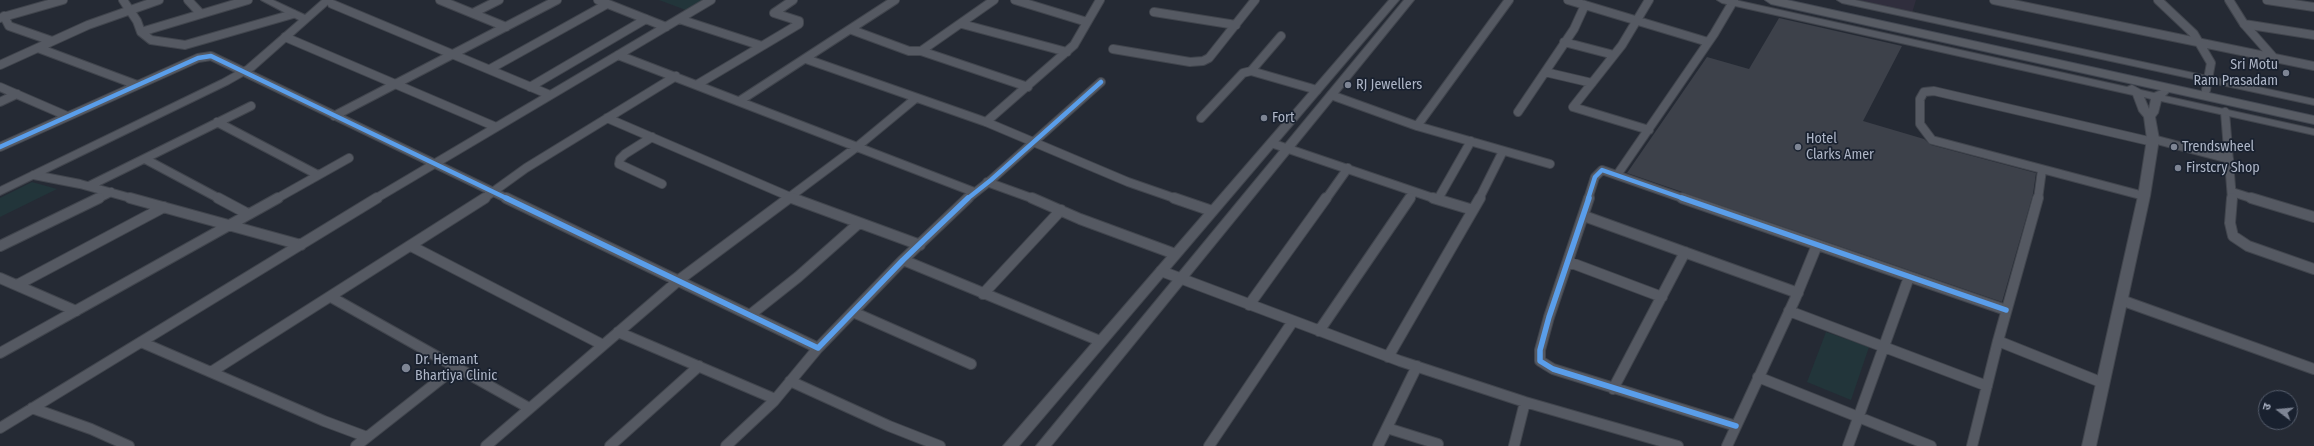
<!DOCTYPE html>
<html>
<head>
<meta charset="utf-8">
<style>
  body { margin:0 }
  #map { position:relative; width:2314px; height:446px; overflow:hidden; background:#252a34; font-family:"Fira Sans Condensed","Noto Sans Devanagari",sans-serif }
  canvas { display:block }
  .north { position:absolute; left:2258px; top:390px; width:40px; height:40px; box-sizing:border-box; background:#19212f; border:1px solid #555d6c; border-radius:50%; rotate:286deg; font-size:11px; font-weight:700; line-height:16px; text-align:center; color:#aeb6c7 }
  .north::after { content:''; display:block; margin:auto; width:14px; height:18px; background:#7e8594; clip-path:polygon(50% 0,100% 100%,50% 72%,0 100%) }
</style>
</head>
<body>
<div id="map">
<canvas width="2314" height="446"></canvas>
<div class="north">उ</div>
</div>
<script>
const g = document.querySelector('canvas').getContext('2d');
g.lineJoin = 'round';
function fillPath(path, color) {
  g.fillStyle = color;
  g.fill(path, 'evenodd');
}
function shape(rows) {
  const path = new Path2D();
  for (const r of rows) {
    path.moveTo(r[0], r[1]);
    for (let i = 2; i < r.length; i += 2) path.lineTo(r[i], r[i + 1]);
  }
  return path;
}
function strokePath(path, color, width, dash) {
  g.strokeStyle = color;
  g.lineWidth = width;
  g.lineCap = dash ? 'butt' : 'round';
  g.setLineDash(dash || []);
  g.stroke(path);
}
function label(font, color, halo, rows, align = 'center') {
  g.font = font + ' "Fira Sans Condensed",sans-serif';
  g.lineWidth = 3.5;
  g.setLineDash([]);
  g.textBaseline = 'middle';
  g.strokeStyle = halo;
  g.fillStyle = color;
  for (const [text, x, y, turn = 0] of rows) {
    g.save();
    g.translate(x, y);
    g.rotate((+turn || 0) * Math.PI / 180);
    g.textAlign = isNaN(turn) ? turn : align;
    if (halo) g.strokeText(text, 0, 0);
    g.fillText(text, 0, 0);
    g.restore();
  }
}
const medical = shape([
  [1859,0,1916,0,1912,13]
]);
const green = shape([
  [659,0,711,0,691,12],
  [32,182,57,189,0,217,0,198],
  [1826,332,1869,347,1851,400,1807,382]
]);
const building = shape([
  [1779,18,1902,46,1863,121,1924,139,1931,145,2036,173,2033,194,2002,302,1627,173,1707,57,1749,69]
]);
const minorFar1 = shape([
  [123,0,137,21,141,32,151,40,185,45,293,14],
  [188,0,201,14],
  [440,0,506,27],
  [598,0,666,27],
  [1015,0,1087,22],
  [1568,0,1708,42],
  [1649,0,1622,45,1573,107,1649,130],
  [1994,0,2314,66],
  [2158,0,2194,34,2211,63,2206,90],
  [2229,0,2244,24,2274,58],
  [2267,0,2314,7],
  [332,4,550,95],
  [1154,12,1236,25],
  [473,13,499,0],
  [4,16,9,26,52,41],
  [0,18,63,0],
  [679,19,762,46,698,84],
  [962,24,1067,52],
  [2244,24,2314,35],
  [852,30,909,51,921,51,1028,87],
  [141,32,248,0],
  [285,37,496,127],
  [1564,42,1614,55],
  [762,46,799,24,799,21,774,13,793,0],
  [38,48,137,85],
  [1113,49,1190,62,1203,61,1209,58,1255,0],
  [921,51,994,0],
  [618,55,974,192],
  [806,59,986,122,1128,182,1177,199],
  [0,65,88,25,159,0],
  [490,69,607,4],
  [1251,71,1281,36],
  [1545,72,1592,83],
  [0,87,67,116],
  [530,87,646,19],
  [1331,95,1417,126,1550,164],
  [741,100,895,0],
  [0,102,17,94],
  [1518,112,1574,29,1585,5],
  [2225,112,2232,199],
  [334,116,557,0],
  [607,118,795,199],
  [1201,118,1243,73,1251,71,1317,90],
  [217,122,318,175],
  [986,122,1074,45,1100,0],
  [1417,126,1509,0],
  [652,137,625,154,620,159,619,164,662,184],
  [2153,139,2229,159],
  [1271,143,1436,199],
  [0,147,198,58,211,56,508,199],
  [145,159,220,199],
  [34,175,80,184,134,199],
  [1617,175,1714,34,1734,0],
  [987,182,1034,199],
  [89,186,251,106],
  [2232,192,2254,199],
  [2144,196,1932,140,1920,124,1920,99,1924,92,1934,91,2153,142],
  [97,199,111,192],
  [276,199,349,158],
  [375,199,711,0],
  [483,199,526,168,676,76],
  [787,199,858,146,916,98],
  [967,199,991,180,1101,82],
  [1326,199,1348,168],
  [1409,199,1414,192],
  [1438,199,1471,141],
  [1479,199,1503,151],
  [1588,199,1595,177,1602,170,1685,199],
  [2038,199,2042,170]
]);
const minor = shape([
  [130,198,301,245],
  [218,198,248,214],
  [506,198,818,348,903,260,968,198],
  [792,198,920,245],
  [1032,198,1080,219,1175,254],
  [1174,198,1212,211],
  [1433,198,1473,210],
  [1589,198,1549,317,1540,350,1540,361,1553,369,1736,426],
  [1682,198,2006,310],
  [2232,198,2230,223,2233,236,2248,246,2314,269],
  [2251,198,2314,217],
  [1584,216,1798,293],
  [0,246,99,198],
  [411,246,603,345],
  [903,260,1100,341],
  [1569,262,1662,297],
  [1161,271,1400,361,1525,402,1678,446],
  [0,278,76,311],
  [17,285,164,207],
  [983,294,1061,210],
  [331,297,529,408],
  [2121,300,2314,369],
  [1249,305,1326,198],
  [1789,311,1987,386],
  [853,312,971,364],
  [750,315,798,277,859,223],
  [1319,331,1410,198],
  [618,332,775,399],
  [1998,341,2103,383],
  [141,342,324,421,367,437],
  [0,353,278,198],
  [1388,357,1480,198],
  [211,372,485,198],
  [1758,377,1931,446],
  [790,381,889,426,940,446],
  [1613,389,1685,252],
  [32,408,91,429,129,446],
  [0,428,377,198],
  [1387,428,1438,444],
  [356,446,455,368],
  [486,446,679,280,789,198],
  [610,446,699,366],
  [726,446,774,401,818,348],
  [1209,446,1293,321],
  [1378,446,1417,366],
  [1514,446,1525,402],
  [1727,446,1795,299,1817,245],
  [1848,446,1909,277],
  [1972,446,1998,341,2038,198]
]);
const tertiary = shape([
  [261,0,273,0,305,15,322,0,333,0,254,70,229,84,0,195,0,187,221,80,246,66,299,20,261,0],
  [1389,0,1399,0,1019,446,1003,446,1389,0],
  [1404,0,1414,0,1051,446,1036,446,1404,0],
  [1717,0,1735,0,2127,87,2132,85,2141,90,2154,93,2164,89,2169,92,2165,96,2314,129,2314,135,2161,101,2158,113,2155,117,2159,139,2150,196,2096,446,2082,446,2138,196,2147,139,2144,117,2139,111,2133,95,1722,3,1717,0],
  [2144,97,2151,99,2149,109,2144,97],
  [1837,0,1855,0,2314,99,2314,105,1842,3,1837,0]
]);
const primary = shape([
  [1765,0,1787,0,2314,116,2314,124,1771,4,1765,0]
]);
const cyclewayFar1 = shape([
  [0,147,198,58,211,56,508,199],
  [967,199,991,180,1101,82],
  [1588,199,1595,177,1602,170,1685,199]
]);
const cycleway = shape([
  [506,198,818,348,903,260,968,198],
  [1589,198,1549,317,1540,350,1540,361,1553,369,1736,426],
  [1682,198,2006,310]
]);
const markers = [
  [2286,73,4,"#7e8594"],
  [1348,85,4,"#7e8594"],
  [1264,118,4,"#7e8594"],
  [1798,147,4,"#7e8594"],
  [2174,147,4,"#7e8594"],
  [2178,168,4,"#7e8594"],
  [406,368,5,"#7e8594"]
];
const poiNames = [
  ["Sri Motu",2278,65,"right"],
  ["Ram Prasadam",2278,81,"right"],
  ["RJ Jewellers",1356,85],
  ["Fort",1272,118],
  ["Hotel",1806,139],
  ["Clarks Amer",1806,155],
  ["Trendswheel",2182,147],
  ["Firstcry Shop",2186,168],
  ["Dr. Hemant",415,360],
  ["Bhartiya Clinic",415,376]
];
fillPath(medical, '#302e3d');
fillPath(green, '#22353a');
fillPath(building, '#3d414a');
strokePath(minorFar1, '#41454d', 10);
strokePath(minor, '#41454d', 12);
strokePath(tertiary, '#41454d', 2);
strokePath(primary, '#424751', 2);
strokePath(minorFar1, '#555962', 8);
strokePath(minor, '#555962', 10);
fillPath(tertiary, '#555962');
fillPath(primary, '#585c64');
strokePath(cyclewayFar1, '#5a9eea', 4.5);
strokePath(cycleway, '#5a9eea', 5.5);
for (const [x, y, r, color] of markers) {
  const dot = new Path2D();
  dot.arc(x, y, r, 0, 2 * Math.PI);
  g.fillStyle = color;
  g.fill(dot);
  strokePath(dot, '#19212f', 1.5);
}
label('14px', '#aeb6c7', '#19212f', poiNames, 'left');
</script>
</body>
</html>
